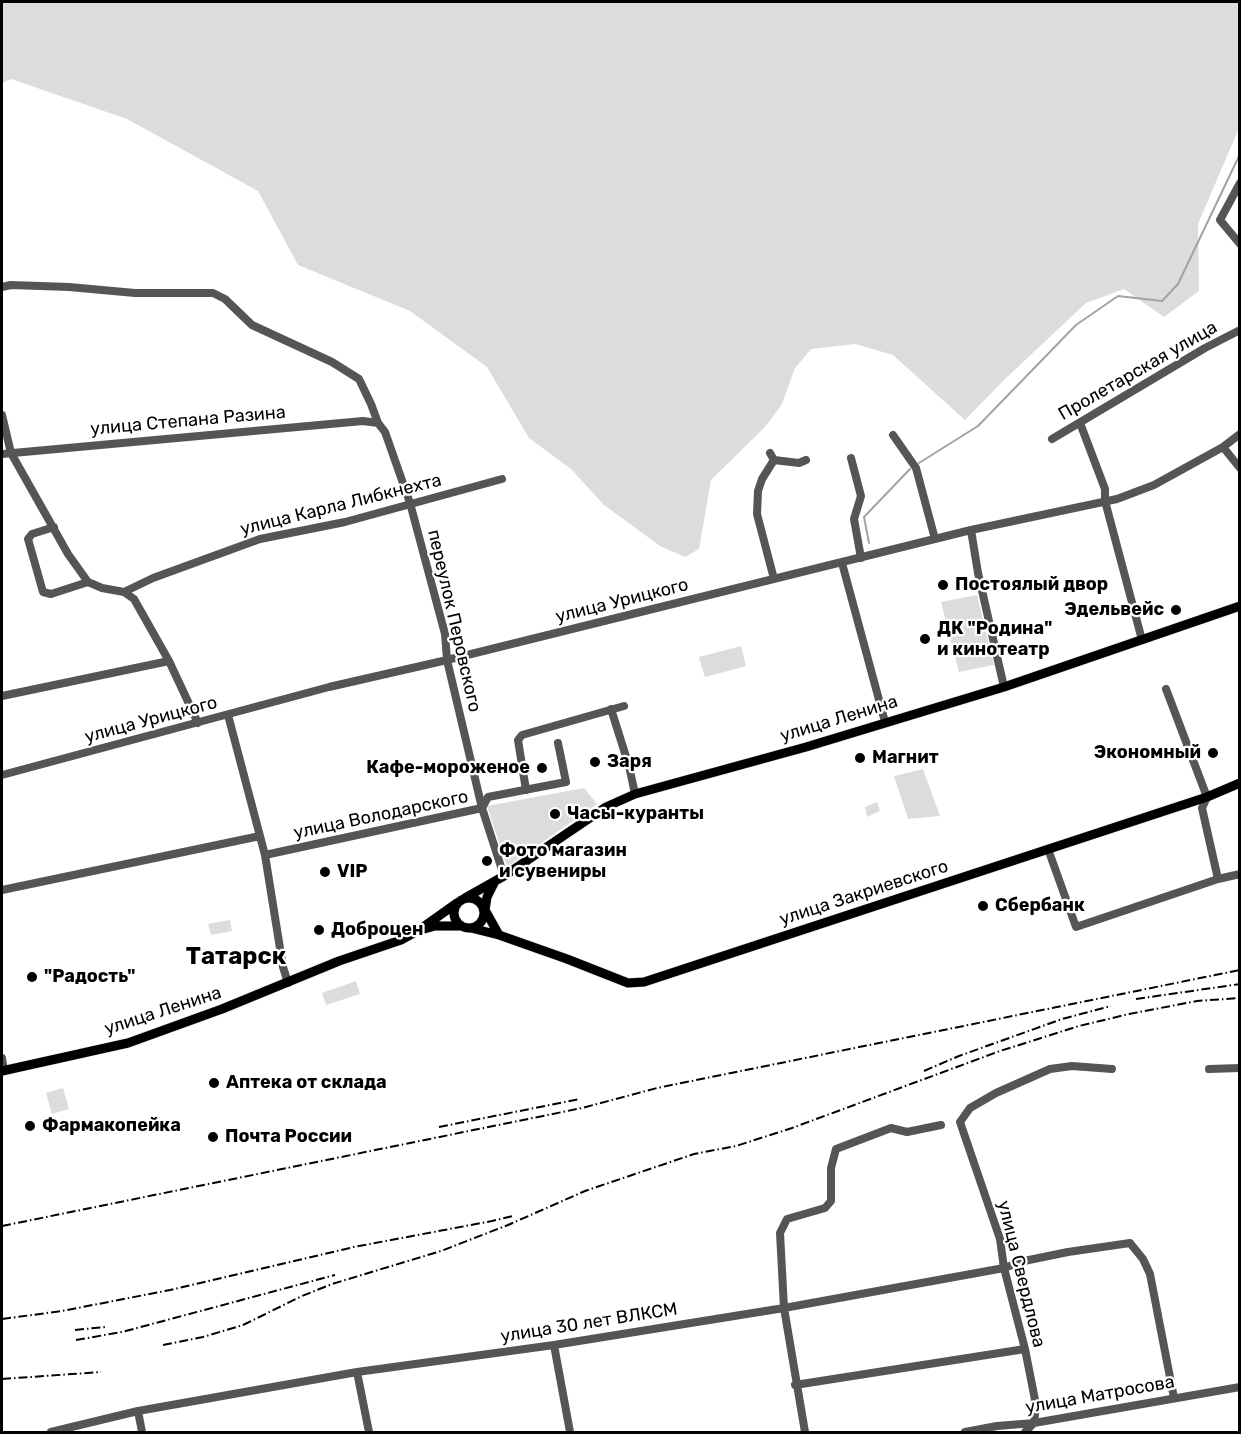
<!DOCTYPE html>
<html>
<head>
<meta charset="utf-8">
<style>
  body { margin:0 }
  #map { position:relative; width:1241px; height:1434px; overflow:hidden; background:#fff; font-family:Rubik,sans-serif }
  canvas { display:block }
  .frame { position:absolute; inset:0; border:3px solid #000; pointer-events:none }
</style>
</head>
<body>
<div id="map">
<canvas width="1241" height="1434"></canvas>
<div class="frame"></div>
</div>
<script>
const g = document.querySelector('canvas').getContext('2d');
g.lineJoin = 'round';
function fillPath(path, color) {
  g.fillStyle = color;
  g.fill(path, 'evenodd');
}
function shape(rows) {
  const path = new Path2D();
  for (const r of rows) {
    if (r.length === 3) {
      path.moveTo(r[0] + r[2], r[1]);
      path.arc(r[0], r[1], r[2], 0, 2 * Math.PI);
      continue;
    }
    path.moveTo(r[0], r[1]);
    for (let i = 2; i < r.length; i += 2) path.lineTo(r[i], r[i + 1]);
  }
  return path;
}
function strokePath(path, color, width, dash) {
  g.strokeStyle = color;
  g.lineWidth = width;
  g.lineCap = dash ? 'butt' : 'round';
  g.setLineDash(dash || []);
  g.stroke(path);
}
function label(font, color, halo, rows, align = 'center') {
  g.font = font + ' Rubik,sans-serif';
  g.lineWidth = 4.5;
  g.setLineDash([]);
  g.textBaseline = 'middle';
  g.strokeStyle = halo;
  g.fillStyle = color;
  for (const [text, x, y, turn = 0] of rows) {
    g.save();
    g.translate(x, y);
    g.rotate((+turn || 0) * Math.PI / 180);
    g.textAlign = isNaN(turn) ? turn : align;
    if (halo) g.strokeText(text, 0, 0);
    g.fillText(text, 0, 0);
    g.restore();
  }
}
const green = shape([
  [2,2,1239,2,1239,128,1198,224,1199,291,1164,317,1124,289,1086,303,1004,380,965,420,893,355,855,344,811,349,795,368,782,404,765,427,711,480,699,549,685,557,660,546,604,505,571,469,529,438,487,367,410,311,298,265,258,191,127,119,11,79,2,83],
  [977,595,994,665,959,672,941,602],
  [741,646,746,666,705,677,699,657],
  [923,769,940,816,908,819,894,776],
  [584,788,597,804,507,867,487,806],
  [877,802,880,811,867,817,865,807],
  [230,920,232,931,211,935,208,924],
  [356,981,360,994,326,1005,322,993],
  [63,1088,69,1109,52,1114,46,1093]
]);
const stream = shape([
  [919,463,978,426,1076,325,1118,296,1162,301,1178,284,1240,154],
  [869,543,864,517,910,469]
]);
const minor = shape([
  [1240,183,1220,220,1240,244],
  [2,287,11,285,69,287,135,293,213,293,225,299,252,325,332,362,359,379,371,404,378,423,385,432,410,503,445,634,447,660,482,808,504,876],
  [2,415,11,453,68,554,88,582,102,588,124,592,134,599,169,661,198,723],
  [1080,423,1105,489,1105,501,1142,640],
  [893,435,916,468,935,539],
  [1052,439,1205,348,1240,330],
  [1223,447,1240,468],
  [770,453,774,460,762,479,758,491,757,514,774,579],
  [2,454,363,421,378,423],
  [851,458,861,496,854,519,861,558],
  [774,460,799,463,806,460],
  [54,527,32,534,28,539,43,592,51,594,88,582],
  [971,530,978,573,1004,687],
  [842,563,885,722],
  [124,592,153,578,260,539,345,522,502,479],
  [1166,689,1207,797,1202,808,1218,879],
  [2,696,169,661],
  [611,709,629,766,635,794],
  [228,715,265,855,283,967,288,983],
  [2,775,329,687,447,660,971,530,1117,499,1154,485,1223,447,1240,434],
  [526,790,518,740,522,735,624,706],
  [1048,849,1076,927,1218,879,1240,874],
  [265,855,482,808,488,797,566,782,558,743],
  [2,890,260,836],
  [2,1058,4,1071],
  [1209,1069,1240,1068],
  [554,1345,570,1432],
  [357,1372,369,1432],
  [795,1385,1025,1349],
  [138,1411,142,1432],
  [51,1432,138,1411,357,1372,554,1345,784,1308,1004,1268,1024,1261,1068,1252,1130,1243,1143,1259,1150,1274,1174,1398],
  [805,1432,784,1308,780,1233,787,1219,825,1208,831,1201,831,1168,836,1149,891,1128,907,1132,941,1125],
  [965,1432,997,1426,1034,1423,1240,1387],
  [1025,1432,1034,1423,1036,1405,1025,1349,1004,1268,1000,1239,960,1122,970,1108,996,1093,1050,1069,1072,1066,1112,1069]
]);
const major = shape([
  [494,883,487,897,485,910,499,935],
  [469,913,15],
  [465,898,504,876,606,807,635,794,806,747,1004,687,1240,606],
  [471,928,499,935,567,959,628,983,644,982,1207,797,1240,783],
  [424,929,435,926,461,926],
  [2,1071,128,1043,222,1009,339,961,401,940,419,930,457,903]
]);
const rail = shape([
  [1136,999,1240,984],
  [924,1071,959,1056,1062,1019,1111,1006],
  [439,1127,580,1099],
  [2,1226,582,1108,657,1088,1240,970],
  [2,1319,62,1311,170,1290,354,1247,492,1221,513,1216],
  [75,1330,105,1327],
  [76,1340,122,1332,335,1275],
  [163,1345,203,1337,243,1325,302,1296,332,1284,441,1251,508,1225,585,1191,694,1154,736,1146,792,1128,1000,1051,1079,1026,1129,1014,1197,1001,1240,998],
  [2,1379,101,1372]
]);
const markers = [
  [943,585,6,"#000"],
  [1176,610,6,"#000"],
  [925,639,6,"#000"],
  [1213,753,6,"#000"],
  [860,758,6,"#000"],
  [595,762,6,"#000"],
  [542,768,6,"#000"],
  [555,814,6,"#000"],
  [487,861,6,"#000"],
  [325,872,6,"#000"],
  [983,906,6,"#000"],
  [319,930,6,"#000"],
  [32,977,6,"#000"],
  [214,1083,6,"#000"],
  [30,1126,6,"#000"],
  [213,1137,6,"#000"]
];
const streetNames = [
  ["Пролетарская улица",1138,371,-30],
  ["улица Степана Разина",188,421,-5],
  ["улица Карла Либкнехта",341,505,-14],
  ["улица Урицкого",622,601,-14],
  ["переулок Перовского",454,621,77],
  ["улица Ленина",839,719,-17],
  ["улица Урицкого",151,720,-15],
  ["улица Володарского",381,815,-12],
  ["улица Закриевского",864,893,-18],
  ["улица Ленина",163,1011,-18],
  ["улица Свердлова",1021,1274,76],
  ["улица 30 лет ВЛКСМ",589,1323,-9],
  ["улица Матросова",1100,1395,-10]
];
const poiNames = [
  ["Постоялый двор",955,585],
  ["Эдельвейс",1164,610,"right"],
  ["ДК \"Родина\"",937,629],
  ["и кинотеатр",937,650],
  ["Экономный",1201,753,"right"],
  ["Магнит",872,758],
  ["Заря",607,762],
  ["Кафе-мороженое",530,768,"right"],
  ["Часы-куранты",567,814],
  ["Фото магазин",499,851],
  ["и сувениры",499,872],
  ["VIP",337,872],
  ["Сбербанк",995,906],
  ["Доброцен",331,930],
  ["\"Радость\"",44,977],
  ["Аптека от склада",226,1083],
  ["Фармакопейка",42,1126],
  ["Почта России",225,1137]
];
const districtNames = [
  ["Татарск",236,957]
];
fillPath(green, '#dcdcdc');
strokePath(stream, '#a3a3a3', 2);
strokePath(major, '#dbdbdb', 10);
strokePath(minor, '#555', 8);
strokePath(major, '#000', 9);
strokePath(rail, '#000', 2, [9, 3, 1.5, 3]);
for (const [x, y, r, color] of markers) {
  const dot = new Path2D();
  dot.arc(x, y, r, 0, 2 * Math.PI);
  g.fillStyle = color;
  g.fill(dot);
  strokePath(dot, '#fff', 2);
}
label('18px', '#000', '#fff', streetNames);
label('bold 18px', '#000', '#fff', poiNames, 'left');
label('bold 24px', '#000', '#fff', districtNames);
</script>
</body>
</html>
